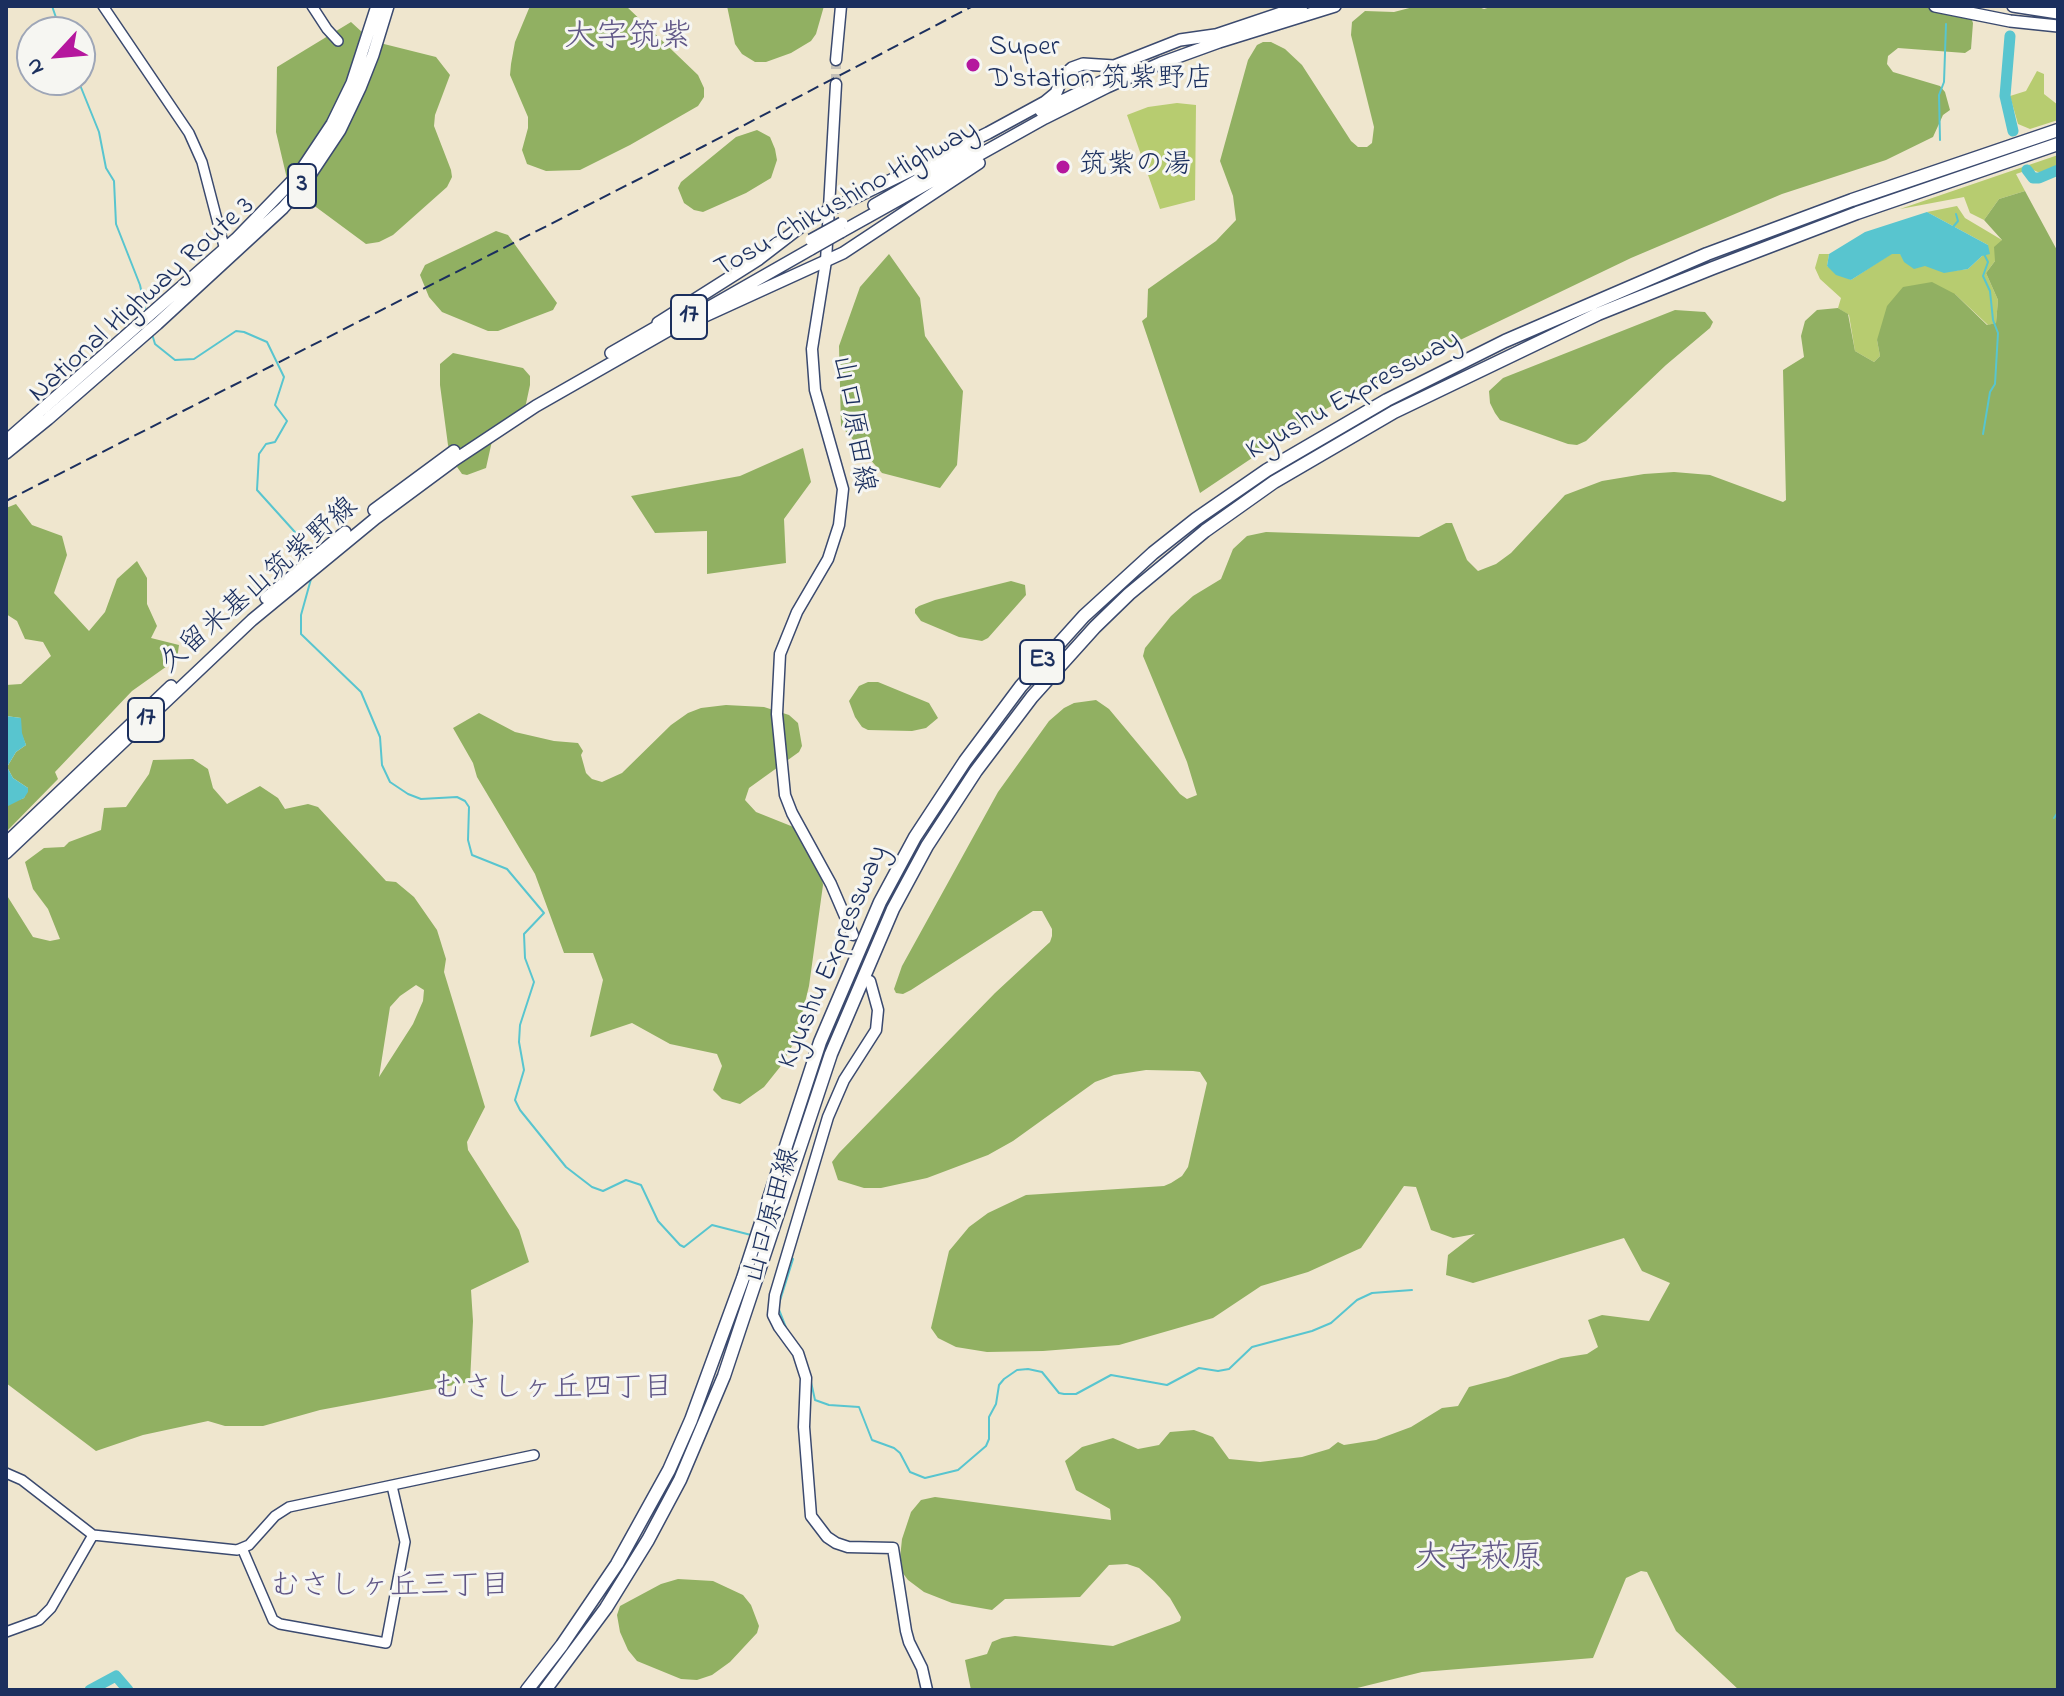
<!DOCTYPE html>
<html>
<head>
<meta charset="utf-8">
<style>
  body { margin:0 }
  #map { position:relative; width:2064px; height:1696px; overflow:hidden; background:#efe6ce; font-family:"Indie Flower",sans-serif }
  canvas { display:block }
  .frame { position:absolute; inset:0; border:8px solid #1b2f5e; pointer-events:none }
  .north { position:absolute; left:16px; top:16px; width:80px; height:80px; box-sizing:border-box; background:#f6f6f2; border:2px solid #9ea6b7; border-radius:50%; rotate:244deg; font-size:22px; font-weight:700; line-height:32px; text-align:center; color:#1b2f5e }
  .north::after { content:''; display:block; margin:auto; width:28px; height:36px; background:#b5179e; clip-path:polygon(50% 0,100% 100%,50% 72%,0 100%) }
</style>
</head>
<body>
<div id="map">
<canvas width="2064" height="1696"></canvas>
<div class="frame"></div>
<div class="north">N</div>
</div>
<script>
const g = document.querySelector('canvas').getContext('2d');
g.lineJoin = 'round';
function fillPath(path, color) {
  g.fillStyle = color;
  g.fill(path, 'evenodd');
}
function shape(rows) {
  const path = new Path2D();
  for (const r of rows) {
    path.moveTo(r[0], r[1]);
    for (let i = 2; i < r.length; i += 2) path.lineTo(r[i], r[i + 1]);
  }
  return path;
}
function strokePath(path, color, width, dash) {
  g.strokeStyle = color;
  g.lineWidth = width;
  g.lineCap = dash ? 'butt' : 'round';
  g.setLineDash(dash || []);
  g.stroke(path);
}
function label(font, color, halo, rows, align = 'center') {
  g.font = font + ' "Indie Flower","Klee One",sans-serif';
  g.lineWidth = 6;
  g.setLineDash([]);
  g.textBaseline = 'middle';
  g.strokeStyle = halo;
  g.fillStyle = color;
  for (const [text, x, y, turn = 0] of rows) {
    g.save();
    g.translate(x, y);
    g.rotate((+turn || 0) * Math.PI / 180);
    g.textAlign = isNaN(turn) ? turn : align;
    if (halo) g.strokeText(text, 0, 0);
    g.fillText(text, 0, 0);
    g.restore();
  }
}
const green = shape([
  [2037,71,2044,74,2044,94,2058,105,2058,120,2030,129,2018,124,2010,96,2026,91],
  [1177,103,1196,105,1195,200,1160,209,1127,115,1148,107],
  [2058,155,2058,167,2040,173,2031,169,2016,174,2025,191,1999,199,1984,220,1970,213,1964,197,1900,209],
  [1957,206,1965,218,2002,240,1995,261,1986,273,1998,300,1996,323,1988,325,1955,294,1877,340,1880,356,1874,362,1855,351,1849,315,1838,308,1841,298,1820,279,1815,268,1819,254,1829,254,1827,266,1851,280,1892,253,1900,254,1944,272,1968,269,1982,256,1988,245,1927,212]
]);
const forest = shape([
  [530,6,626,6,698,75,704,88,704,97,698,106,630,145,580,170,546,171,527,164,522,150,528,128,528,117,510,75,511,64,515,42],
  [727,6,824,6,816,34,811,41,791,53,766,62,755,62,742,54,735,44],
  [1417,6,1476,6,1484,9,1494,6,1948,6,1970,15,1973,23,1971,49,1965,53,1898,48,1888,56,1887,64,1893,72,1940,86,1945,92,1950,110,1943,115,1933,137,1886,160,1782,194,1631,258,1458,341,1322,411,1200,493,1142,321,1147,317,1148,289,1216,241,1236,220,1233,196,1220,161,1248,60,1257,45,1263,42,1271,42,1285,49,1302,65,1351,141,1358,147,1367,147,1372,143,1374,127,1351,35,1352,22,1365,11,1394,12],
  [351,22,363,33,380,43,436,57,450,75,435,115,434,126,451,170,452,177,447,187,393,235,379,242,366,244,297,193,288,183,276,132,277,67],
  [757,130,770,137,775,149,777,160,771,178,746,193,703,212,694,210,684,203,678,188,681,182,736,137],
  [2025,191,2058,252,2058,1690,1739,1690,1676,1631,1647,1572,1641,1571,1626,1578,1593,1658,1422,1672,1349,1690,971,1690,965,1660,987,1654,992,1642,1002,1638,1015,1636,1113,1646,1173,1624,1180,1621,1181,1617,1170,1598,1154,1581,1139,1568,1127,1564,1109,1565,1080,1597,1005,1599,992,1610,952,1603,924,1592,908,1580,899,1568,902,1539,911,1512,921,1500,935,1497,1111,1520,1110,1509,1076,1490,1065,1461,1082,1447,1113,1438,1138,1449,1159,1445,1170,1432,1194,1430,1213,1437,1229,1459,1260,1462,1302,1457,1329,1449,1338,1442,1344,1445,1376,1440,1411,1427,1442,1408,1458,1406,1469,1387,1508,1377,1561,1358,1587,1354,1598,1347,1588,1320,1602,1315,1649,1321,1670,1283,1642,1271,1624,1238,1473,1283,1446,1275,1448,1255,1475,1234,1453,1238,1431,1230,1416,1187,1404,1186,1361,1248,1308,1272,1261,1286,1213,1318,1119,1345,1043,1351,987,1352,956,1347,938,1338,931,1328,949,1251,969,1227,988,1213,1026,1195,1164,1186,1171,1183,1182,1176,1188,1167,1207,1083,1200,1072,1193,1071,1146,1070,1114,1075,1095,1082,1013,1141,988,1155,927,1178,881,1188,864,1188,838,1180,832,1162,839,1153,995,993,1050,942,1052,936,1052,929,1042,911,1033,911,911,990,903,994,896,993,894,989,902,966,998,792,1049,721,1064,708,1074,703,1096,700,1109,709,1180,794,1187,799,1197,795,1187,762,1143,656,1145,648,1171,616,1193,596,1221,579,1233,549,1247,536,1266,532,1419,537,1446,523,1452,523,1467,560,1478,571,1496,564,1511,553,1565,495,1602,481,1644,474,1674,472,1710,475,1783,502,1786,500,1783,370,1804,357,1801,336,1805,321,1817,310,1838,308,1848,314,1855,351,1874,362,1880,356,1877,340,1887,306,1903,287,1932,282,1955,294,1987,325,1996,323,1998,300,1986,273,1995,261,1994,247,2002,240,1984,220,1999,199],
  [496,231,508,235,557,303,553,310,498,331,488,331,442,312,429,297,420,275,425,265],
  [889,254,920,298,925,336,963,391,957,465,940,488,882,473,841,426,839,346,860,287],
  [1675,310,1705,312,1713,322,1710,328,1666,365,1586,441,1577,445,1568,444,1500,420,1495,413,1490,403,1489,391,1503,378],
  [453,353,523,368,530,376,530,385,524,413,492,441,486,468,467,475,462,474,455,464,448,445,440,385,440,364],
  [803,448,811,482,784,519,786,563,707,574,707,531,655,533,631,496,740,476],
  [16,504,32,525,62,536,67,555,54,593,89,631,105,612,117,579,137,561,147,578,147,604,157,626,151,638,179,645,177,659,132,691,55,772,58,779,6,832,6,807,10,803,24,798,28,788,13,778,7,767,16,752,26,745,21,733,21,718,6,716,6,685,21,684,51,656,43,642,25,639,17,621,6,614,6,508],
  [1011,581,1025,585,1026,595,988,638,982,641,959,637,921,621,915,613,915,609,919,606,935,600],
  [868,682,878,682,929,703,938,718,926,728,912,731,868,730,862,727,855,717,849,701,859,686],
  [726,705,764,707,789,715,798,723,802,746,799,752,749,788,745,800,756,812,801,830,821,870,823,885,809,986,796,1039,780,1067,764,1087,740,1104,722,1099,713,1090,722,1066,717,1054,670,1044,632,1023,590,1037,603,980,593,953,564,953,535,874,477,777,473,763,453,728,479,713,515,732,554,741,578,743,583,751,581,755,586,773,592,779,602,782,622,773,671,725,688,713,701,708],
  [193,759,208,769,213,788,227,804,260,786,278,798,285,809,308,804,318,807,386,881,396,882,414,897,437,930,446,959,444,972,485,1107,467,1142,468,1150,519,1230,529,1262,471,1290,473,1321,470,1382,320,1410,263,1426,225,1426,208,1421,143,1435,96,1451,6,1383,6,894,33,937,50,941,60,939,48,909,33,889,25,862,44,848,64,847,69,842,101,830,104,808,126,807,149,774,153,760],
  [416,985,424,990,423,1001,413,1024,379,1077,390,1007,400,996],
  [678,1579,713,1581,743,1595,751,1605,759,1626,757,1633,730,1662,712,1675,697,1680,681,1679,637,1661,628,1650,620,1632,617,1615,620,1606,661,1584]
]);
const water = shape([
  [1927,212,1988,245,1990,254,1982,256,1968,269,1944,273,1925,266,1914,269,1904,262,1900,254,1892,254,1851,280,1836,275,1827,266,1829,254,1865,232],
  [6,716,21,718,22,733,26,745,16,752,7,767,13,778,28,788,28,792,24,798,6,807]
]);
const stream = shape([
  [52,6,61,32],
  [78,80,99,132,106,168,114,181,116,224,140,285,146,313],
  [1940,140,1939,95,1944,82,1946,24],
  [1953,227,1958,221,1956,214],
  [152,334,155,344,175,360,194,359,236,331,244,332,267,342,284,377,275,405,287,421,275,442,266,444,259,454,257,490,303,541,307,557],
  [1983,434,1990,392,1995,384,1998,333,1993,320,1990,291,1983,276,1988,262,1984,254],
  [311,579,301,615,301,634,361,692,380,737,382,765,390,782,408,794,421,799,457,797,465,801,469,807,468,840,472,855,507,869,544,913,524,934,525,958,534,982,520,1025,519,1042,524,1070,515,1100,520,1110,566,1167,592,1187,603,1191,626,1180,641,1185,658,1221,680,1245,684,1247,712,1225,751,1235],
  [2054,818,2058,812],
  [787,1330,778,1307,793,1259,791,1257],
  [811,1382,815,1400,829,1405,859,1407,872,1440,894,1448,900,1453,910,1472,925,1478,958,1470,986,1446,989,1439,989,1417,996,1404,999,1385,1004,1379,1017,1370,1028,1369,1042,1372,1059,1393,1064,1394,1076,1394,1111,1375,1167,1385,1199,1368,1218,1371,1229,1369,1252,1347,1312,1331,1331,1323,1357,1300,1372,1293,1412,1290]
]);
const river = shape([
  [2010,36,2005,96,2013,131],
  [2027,170,2033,178,2039,178,2058,170],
  [90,1690,116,1676,128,1690]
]);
const secondaryTunnel = shape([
  [836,84,836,60]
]);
const tertiary = shape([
  [103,6,189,133,202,162,226,254],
  [312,6,327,29,338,41],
  [6,1473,22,1480,93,1535,237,1550,249,1545,275,1516,289,1507,534,1455],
  [242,1548,273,1620,280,1624,386,1643,405,1542,392,1486],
  [6,1632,39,1620,51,1608,93,1535]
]);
const secondary = shape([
  [836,60,841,6],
  [836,84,826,261,812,349,815,390,843,489,839,525,828,559,797,612,780,654,777,714,785,795,792,813,831,884,853,935],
  [870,981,878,1010,876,1030,844,1080,828,1117,775,1295,773,1315,779,1327,798,1353,806,1378,804,1427,811,1516,827,1537,836,1543,848,1547,893,1548,906,1631,909,1642,922,1668,927,1690]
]);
const primary = shape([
  [1935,6,2010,21,2058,26],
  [2013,6,2058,13],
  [1210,37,1302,6],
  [1041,111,1130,68],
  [874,205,977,146],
  [841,232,1045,118,1107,87,1161,63,1219,42,1335,6],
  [705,316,843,253,979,163],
  [658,323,759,259,811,219,988,133,1045,102,1056,93,1063,76,1072,68,1083,64,1114,66,1180,40,1215,35],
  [611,353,665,322],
  [374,510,454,451],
  [266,598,345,532],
  [6,843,171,686],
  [6,853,252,620,376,518,453,461,536,406,811,249]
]);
const trunk = shape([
  [6,441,236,239,298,175,332,124,352,83,377,6],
  [6,453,48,419,157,324,283,208,304,184,340,130,360,88,373,55,388,6]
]);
const motorway = shape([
  [527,1690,562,1645,617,1564,669,1470,691,1420,743,1278,820,1042,880,902,915,837,965,761,1021,686,1084,616,1153,553,1196,519,1267,470,1387,400,1505,341,1707,254,1852,200,2058,130],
  [545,1690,606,1608,648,1540,680,1480,724,1376,831,1054,893,909,927,846,976,771,1032,697,1095,627,1129,594,1205,531,1274,482,1394,412,1598,314,1713,268,1857,213,2058,144]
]);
const rail = shape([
  [6,501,704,146,973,6]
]);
const primaryBridge = shape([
  [811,240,842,223],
  [811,249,841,232]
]);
const markers = [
  [973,65,8,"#b5179e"],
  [1063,167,8,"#b5179e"]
];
const shields = [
  [302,186,28],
  [689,317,36],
  [1042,662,44],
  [146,720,36]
];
const shieldNames = [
  ["3",302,186],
  ["17",689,317],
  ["E3",1042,662],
  ["17",146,720]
];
const poiNames = [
  ["Super",989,49],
  ["D'station 筑紫野店",989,81],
  ["筑紫の湯",1079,167]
];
const streetNames = [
  ["Tosu-Chikushino Highway",847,201,-29],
  ["National Highway Route 3",143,301,-42],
  ["Kyushu Expressway",1354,397,-29],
  ["山口原田線",851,424,80],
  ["久留米基山筑紫野線",260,587,-41],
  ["Kyushu Expressway",835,958,-67],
  ["山口原田線",774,1216,-74]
];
const neighbourhoodNames = [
  ["むさしヶ丘四丁目",553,1391],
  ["むさしヶ丘三丁目",390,1589]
];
const quarterNames = [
  ["大字筑紫",628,40],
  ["大字萩原",1479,1561]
];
fillPath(green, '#b7cc70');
fillPath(forest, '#91b062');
fillPath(water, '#58c5cf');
strokePath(stream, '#58c5cf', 2);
strokePath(river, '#58c5cf', 11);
strokePath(secondaryTunnel, '#c5c1b8', 10, [10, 5]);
strokePath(tertiary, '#3b4a6f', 12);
strokePath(secondary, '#3b4a6f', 13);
strokePath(primary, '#3b4a6f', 14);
strokePath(trunk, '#3b4a6f', 14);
strokePath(motorway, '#3b4a6f', 15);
strokePath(tertiary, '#fff', 9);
strokePath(secondary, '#fff', 10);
strokePath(primary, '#fff', 11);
strokePath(trunk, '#fff', 11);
strokePath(motorway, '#fff', 12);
strokePath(rail, '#1b2f5e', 2, [12, 6]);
strokePath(primaryBridge, '#3b4a6f', 14, []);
strokePath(primaryBridge, '#fff', 11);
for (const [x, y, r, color] of markers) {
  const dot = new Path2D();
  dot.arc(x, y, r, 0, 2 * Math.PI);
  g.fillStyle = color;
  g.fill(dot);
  strokePath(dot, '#f6f6f2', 3);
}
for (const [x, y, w] of shields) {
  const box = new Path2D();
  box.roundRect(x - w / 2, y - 22, w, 44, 6);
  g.fillStyle = '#f6f6f2';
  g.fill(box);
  strokePath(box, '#1b2f5e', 2);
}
label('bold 26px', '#1b2f5e', null, shieldNames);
label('28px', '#1b2f5e', '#f6f6f2', poiNames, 'left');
label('28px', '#1b2f5e', '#f6f6f2', streetNames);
label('30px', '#605787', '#f6f6f2', neighbourhoodNames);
label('32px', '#605787', '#f6f6f2', quarterNames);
</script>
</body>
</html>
